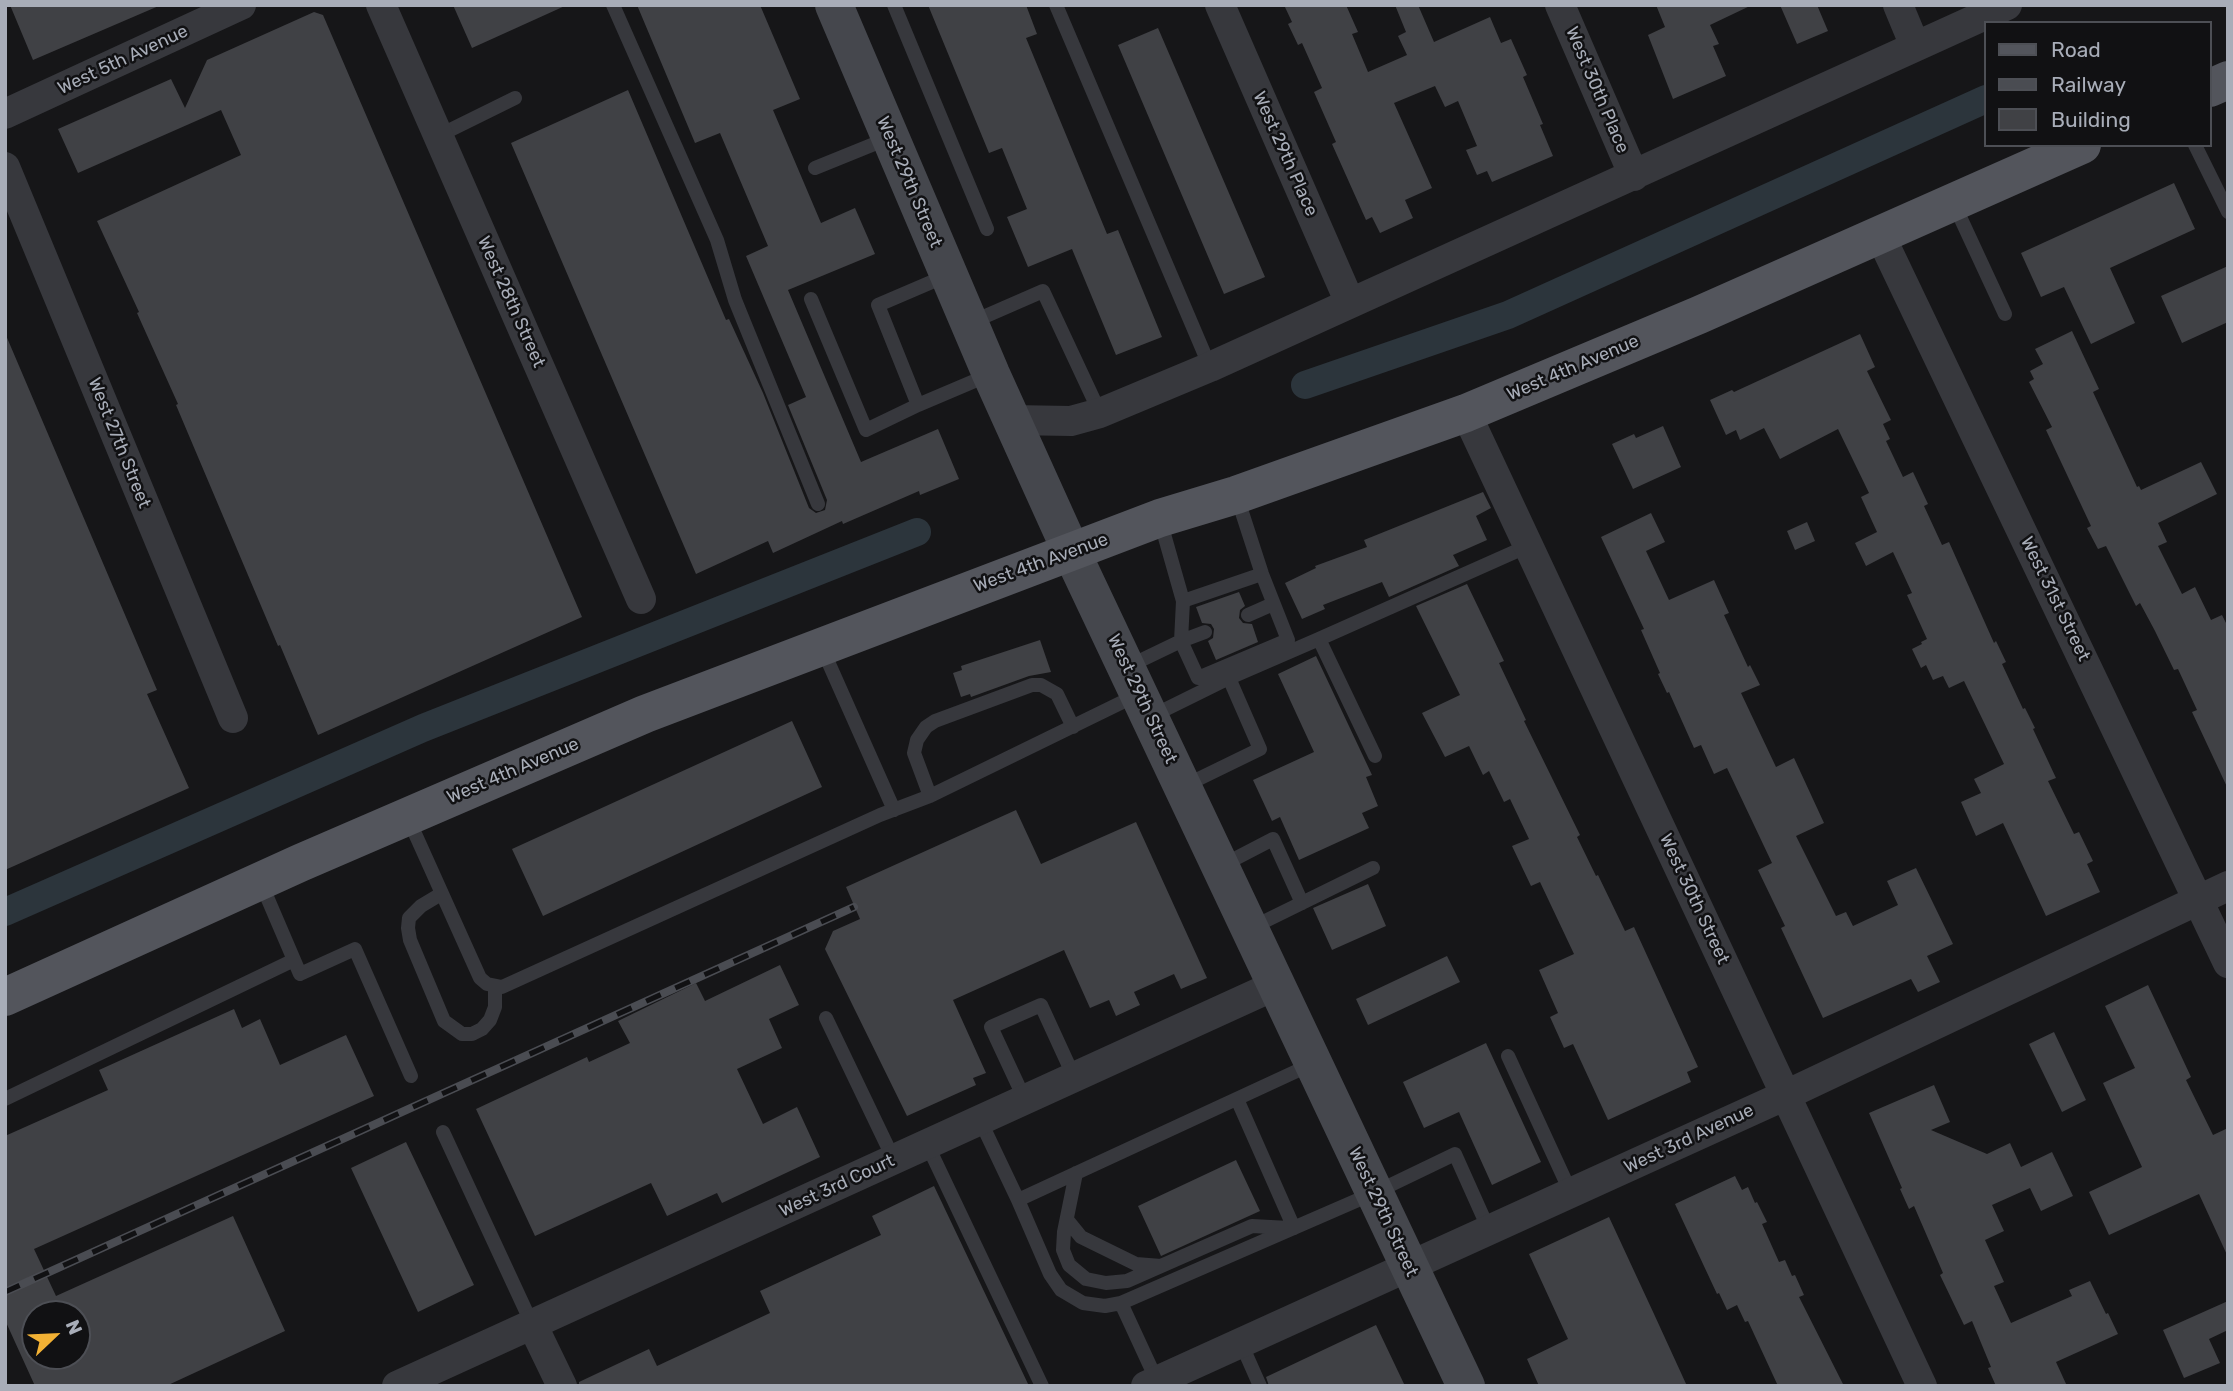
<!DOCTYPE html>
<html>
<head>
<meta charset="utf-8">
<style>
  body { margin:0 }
  #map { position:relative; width:2233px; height:1391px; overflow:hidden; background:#161618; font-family:Rubik,sans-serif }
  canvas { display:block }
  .frame { position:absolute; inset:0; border:7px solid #a8adb8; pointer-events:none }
  .legend { position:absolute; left:1984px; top:21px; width:228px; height:126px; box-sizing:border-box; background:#111113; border:2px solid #4d4f55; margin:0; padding:9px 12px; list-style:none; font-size:21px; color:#a8adb8 }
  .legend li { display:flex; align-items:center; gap:14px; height:35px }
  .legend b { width:35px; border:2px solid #4d4f55 }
  .north { position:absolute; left:21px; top:1300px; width:70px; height:70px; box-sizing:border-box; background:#111113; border:2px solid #4d4f55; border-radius:50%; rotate:67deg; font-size:19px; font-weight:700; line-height:28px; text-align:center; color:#a8adb8 }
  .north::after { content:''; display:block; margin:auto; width:24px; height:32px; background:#f2b134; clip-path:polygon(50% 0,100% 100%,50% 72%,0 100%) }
</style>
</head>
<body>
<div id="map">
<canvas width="2233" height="1391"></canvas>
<div class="frame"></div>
<ul class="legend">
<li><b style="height:9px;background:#53555c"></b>Road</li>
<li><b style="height:9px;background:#4a4c52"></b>Railway</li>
<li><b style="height:19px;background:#404145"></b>Building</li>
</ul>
<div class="north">N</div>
</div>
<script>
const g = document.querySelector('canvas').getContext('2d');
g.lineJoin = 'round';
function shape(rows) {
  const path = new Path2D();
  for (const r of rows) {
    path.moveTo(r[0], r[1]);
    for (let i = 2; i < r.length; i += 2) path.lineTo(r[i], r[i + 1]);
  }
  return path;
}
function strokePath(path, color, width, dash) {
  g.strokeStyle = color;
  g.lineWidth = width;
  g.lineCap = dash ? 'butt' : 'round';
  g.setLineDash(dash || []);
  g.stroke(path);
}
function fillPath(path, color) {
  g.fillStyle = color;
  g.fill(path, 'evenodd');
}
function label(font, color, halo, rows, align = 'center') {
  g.font = font + ' Rubik,sans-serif';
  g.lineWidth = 5;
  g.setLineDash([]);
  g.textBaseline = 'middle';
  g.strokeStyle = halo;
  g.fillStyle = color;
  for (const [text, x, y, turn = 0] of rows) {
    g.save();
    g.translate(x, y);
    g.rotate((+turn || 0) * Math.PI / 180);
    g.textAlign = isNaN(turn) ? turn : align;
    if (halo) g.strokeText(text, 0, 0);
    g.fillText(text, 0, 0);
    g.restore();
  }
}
const canal = shape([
  [1305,385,1508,315,1986,99],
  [5,912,423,728,917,532]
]);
const building = shape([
  [10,5,161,5,33,60],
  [453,5,567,5,472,48],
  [637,5,760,5,800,99,773,110,821,223,855,208,875,254,788,290,861,462,938,429,959,479,920,495,919,491,843,524,842,521,773,553,768,541,696,574,511,143,628,90,726,320,729,319,763,393,809,508,816,513,825,510,827,500,788,405,806,397,746,256,768,246,720,133,695,143],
  [928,5,1026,5,1037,34,1026,38,1107,234,1118,230,1162,337,1116,355,1072,249,1028,267,1007,217,1027,209,1002,148,989,153],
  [1284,5,1346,5,1358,32,1352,34,1368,72,1407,55,1398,36,1406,32,1395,5,1418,5,1434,42,1490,17,1501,43,1511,39,1527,75,1523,77,1543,124,1540,125,1553,156,1492,182,1487,171,1477,175,1466,150,1477,146,1458,101,1445,107,1435,86,1394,103,1432,188,1405,200,1413,218,1380,233,1372,217,1366,220,1332,144,1336,142,1314,92,1322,88,1302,43,1298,45,1288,24,1292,22],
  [1656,5,1752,5,1710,25,1719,44,1713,46,1726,76,1673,99,1648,35,1665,27],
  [1780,5,1817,5,1828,31,1797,44],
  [314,12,323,15,582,617,318,735,280,645,278,646,176,405,178,404,137,313,139,312,97,221,241,155,221,110,78,173,58,129,171,79,185,108,207,60],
  [1158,28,1265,277,1224,294,1118,45],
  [2174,183,2195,229,2110,268,2135,323,2091,344,2064,287,2041,297,2021,253],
  [2228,266,2228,322,2182,343,2161,296],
  [2072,331,2099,389,2093,392,2137,487,2139,486,2141,490,2201,462,2217,494,2158,523,2167,542,2158,546,2182,594,2195,587,2211,620,2222,615,2228,627,2228,789,2192,712,2197,710,2178,669,2174,670,2155,631,2140,603,2136,606,2106,546,2098,549,2087,528,2091,526,2046,430,2052,427,2029,382,2034,379,2030,371,2043,364,2035,349],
  [5,333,157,690,147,694,189,788,5,870],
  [1860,334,1875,367,1867,371,1891,420,1883,424,1890,439,1886,441,1903,477,1913,472,1928,504,1924,506,1942,545,1949,542,1994,643,1996,641,2006,662,2002,664,2023,709,2025,708,2035,728,2033,729,2056,778,2048,781,2074,834,2079,832,2093,861,2087,864,2100,892,2046,916,2003,823,1976,836,1961,802,1981,793,1974,779,2004,764,1964,681,1949,688,1943,676,1933,680,1926,665,1921,668,1912,649,1922,644,1921,642,1927,639,1907,595,1912,593,1893,552,1866,566,1855,543,1877,532,1861,497,1869,493,1838,429,1780,459,1764,428,1740,440,1736,430,1726,435,1710,400,1732,390,1734,392],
  [1663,426,1681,467,1633,489,1612,444,1634,434,1636,438],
  [1483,492,1491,508,1476,516,1487,540,1453,555,1459,566,1389,597,1382,582,1323,605,1325,609,1302,619,1285,583,1316,568,1315,566,1367,547,1364,540],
  [1651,513,1665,542,1646,551,1669,600,1714,580,1729,613,1724,615,1748,667,1750,665,1760,685,1741,693,1776,767,1794,758,1824,823,1796,836,1836,916,1846,912,1853,926,1898,905,1887,881,1916,868,1953,944,1927,956,1940,982,1918,992,1911,979,1823,1018,1781,928,1785,926,1758,870,1772,863,1727,768,1714,774,1701,745,1694,748,1669,692,1667,693,1658,674,1660,673,1641,630,1644,629,1601,537],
  [1807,522,1815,541,1795,550,1787,531],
  [1467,584,1504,661,1499,663,1526,720,1524,721,1580,835,1577,837,1596,876,1598,875,1625,931,1634,927,1698,1067,1687,1072,1691,1082,1608,1120,1573,1044,1564,1048,1550,1017,1558,1013,1539,970,1574,954,1540,882,1531,886,1512,846,1529,839,1510,799,1504,802,1489,771,1483,775,1469,746,1445,757,1422,713,1460,695,1416,606],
  [1239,592,1245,606,1240,610,1239,618,1243,623,1252,624,1258,642,1216,660,1208,641,1213,638,1214,629,1211,624,1202,623,1196,607],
  [1040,640,1051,672,1029,676,971,697,970,694,961,697,953,673,962,670,961,666],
  [1316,656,1372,775,1366,777,1378,806,1362,813,1369,828,1299,860,1280,817,1272,821,1253,780,1314,752,1278,674],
  [792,721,822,787,543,916,512,849],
  [1016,810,1041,864,1136,822,1207,978,1181,989,1174,974,1134,992,1140,1005,1116,1016,1109,1000,1090,1008,1064,950,953,1000,986,1073,973,1078,976,1085,907,1116,825,949,833,931,860,919,846,887],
  [1368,884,1386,926,1332,950,1313,908],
  [1447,956,1460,982,1368,1025,1356,999],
  [780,965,799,1005,769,1019,782,1048,737,1069,763,1124,797,1107,820,1157,722,1203,717,1193,667,1216,651,1183,535,1236,476,1109,587,1057,589,1062,630,1043,618,1021,696,983,705,1001],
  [2148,985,2191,1077,2186,1080,2213,1135,2228,1128,2228,1257,2199,1194,2109,1235,2089,1192,2142,1167,2103,1083,2135,1068,2105,1006],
  [234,1009,242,1028,260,1019,280,1065,346,1035,374,1096,34,1249,56,1296,233,1216,285,1331,166,1386,35,1386,5,1320,5,1136,108,1090,99,1070],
  [35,1314,77,1314,77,1356,35,1356],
  [2054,1032,2086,1100,2062,1112,2029,1044],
  [1486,1043,1541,1162,1492,1185,1459,1112,1424,1128,1403,1082],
  [1934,1085,1950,1122,1931,1130,1987,1154,2010,1143,2021,1167,2052,1152,2073,1196,2041,1211,2030,1188,1992,1205,2004,1231,1985,1240,2004,1282,1994,1286,2011,1323,2072,1296,2069,1290,2090,1281,2106,1314,2108,1313,2118,1334,2056,1362,2067,1386,1996,1386,1988,1368,1991,1367,1972,1321,1964,1325,1940,1275,1943,1273,1914,1206,1909,1209,1900,1189,1902,1188,1869,1113],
  [406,1142,474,1285,418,1312,351,1168],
  [1236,1160,1260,1211,1161,1256,1138,1206],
  [1735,1176,1742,1190,1748,1187,1755,1203,1757,1202,1767,1222,1762,1224,1779,1262,1785,1260,1792,1276,1795,1275,1804,1295,1799,1297,1844,1386,1778,1386,1748,1321,1745,1322,1737,1305,1727,1310,1719,1293,1717,1294,1675,1204],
  [934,1186,1029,1386,579,1386,579,1382,649,1349,657,1366,770,1313,760,1291,881,1235,872,1216],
  [1609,1217,1654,1314,1687,1386,1539,1386,1527,1359,1568,1339,1529,1254],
  [2228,1301,2228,1330,2209,1339,2220,1363,2184,1378,2163,1330],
  [1376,1325,1405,1386,1269,1386,1266,1377]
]);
const lane = shape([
  [613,5,717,240,735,300,818,504],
  [894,5,987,229],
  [1056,5,1210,367],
  [438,136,515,98],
  [2195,145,2228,212],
  [815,168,889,138],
  [1954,204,2005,314],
  [948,275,878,305,918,405,991,374],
  [811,299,866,430,918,405],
  [972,322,1043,291,1100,413],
  [1160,520,1183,601,1262,574],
  [1183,601,1181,641,1205,632],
  [1248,615,1273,604],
  [1319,639,1528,546],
  [822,648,894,810],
  [1127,667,1181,641,1198,678,1288,640,1262,574,1237,497],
  [1229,678,1319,639,1375,756],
  [1150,717,1229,678,1260,749,1184,786],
  [930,796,914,753,917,740,926,727,935,721,1032,685,1041,685,1057,694,1073,727],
  [408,818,480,978,487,984,502,987,880,815,930,796,1139,694],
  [1221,866,1273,839,1302,903],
  [261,883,300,974,355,949,411,1076],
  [441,894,421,906,409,918,408,928,410,940,444,1021,462,1034,472,1034,482,1029,490,1020,495,1007,495,986],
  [1251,928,1373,868],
  [826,1018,894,1160],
  [1508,1056,1571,1193],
  [5,1099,294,960],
  [1237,1099,1294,1228],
  [1025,1100,991,1027,1041,1005,1074,1077],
  [980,1120,1018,1200,1050,1274,1061,1290,1083,1303,1105,1306,1121,1303,1374,1193,1455,1154,1489,1230],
  [443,1132,532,1324],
  [927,1144,1042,1386],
  [1076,1173,1064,1232,1063,1250,1069,1265,1086,1279,1106,1283,1127,1281,1252,1226,1289,1228],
  [1018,1200,1312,1064],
  [1068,1221,1081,1237,1136,1264,1161,1266],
  [1121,1303,1157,1381],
  [1241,1343,1260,1386]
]);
const street = shape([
  [381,5,641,599],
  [1220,5,1350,303],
  [1560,5,1634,176],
  [1898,5,1915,46],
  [5,114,241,5],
  [5,167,233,718],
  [1880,235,2228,963],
  [1466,413,1922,1386],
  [1011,420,1071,421,1100,413,1210,367,2007,5],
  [532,1324,562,1386],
  [397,1386,1276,985],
  [1146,1386,1786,1095,2228,886]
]);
const secondary = shape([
  [834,5,991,374,1071,551,1466,1386]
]);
const primary = shape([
  [2210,88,2228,80],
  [5,997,300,863,645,714,1160,518,1236,495,1466,413,1699,315,2082,145]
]);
const rail = shape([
  [5,1292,854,907]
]);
const streetNames = [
  ["West 5th Avenue",123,60,-25],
  ["West 30th Place",1597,90,67],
  ["West 29th Place",1285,154,66],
  ["West 29th Street",909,182,67],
  ["West 28th Street",511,302,66],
  ["West 4th Avenue",1573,368,-23],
  ["West 27th Street",119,443,68],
  ["West 4th Avenue",1041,563,-20],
  ["West 31st Street",2055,599,64],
  ["West 29th Street",1142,699,65],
  ["West 4th Avenue",513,771,-23],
  ["West 30th Street",1694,899,65],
  ["West 3rd Avenue",1689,1139,-25],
  ["West 3rd Court",837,1186,-25],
  ["West 29th Street",1383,1212,65]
];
strokePath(canal, '#2c353c', 28);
fillPath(building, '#404145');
strokePath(lane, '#37383d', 14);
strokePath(street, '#37383d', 30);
strokePath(secondary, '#45474d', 38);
strokePath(primary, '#53555c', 38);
strokePath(rail, '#4a4c52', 8);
strokePath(rail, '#111113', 5, [16]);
label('18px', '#a8adb8', '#111113', streetNames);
</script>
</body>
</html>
